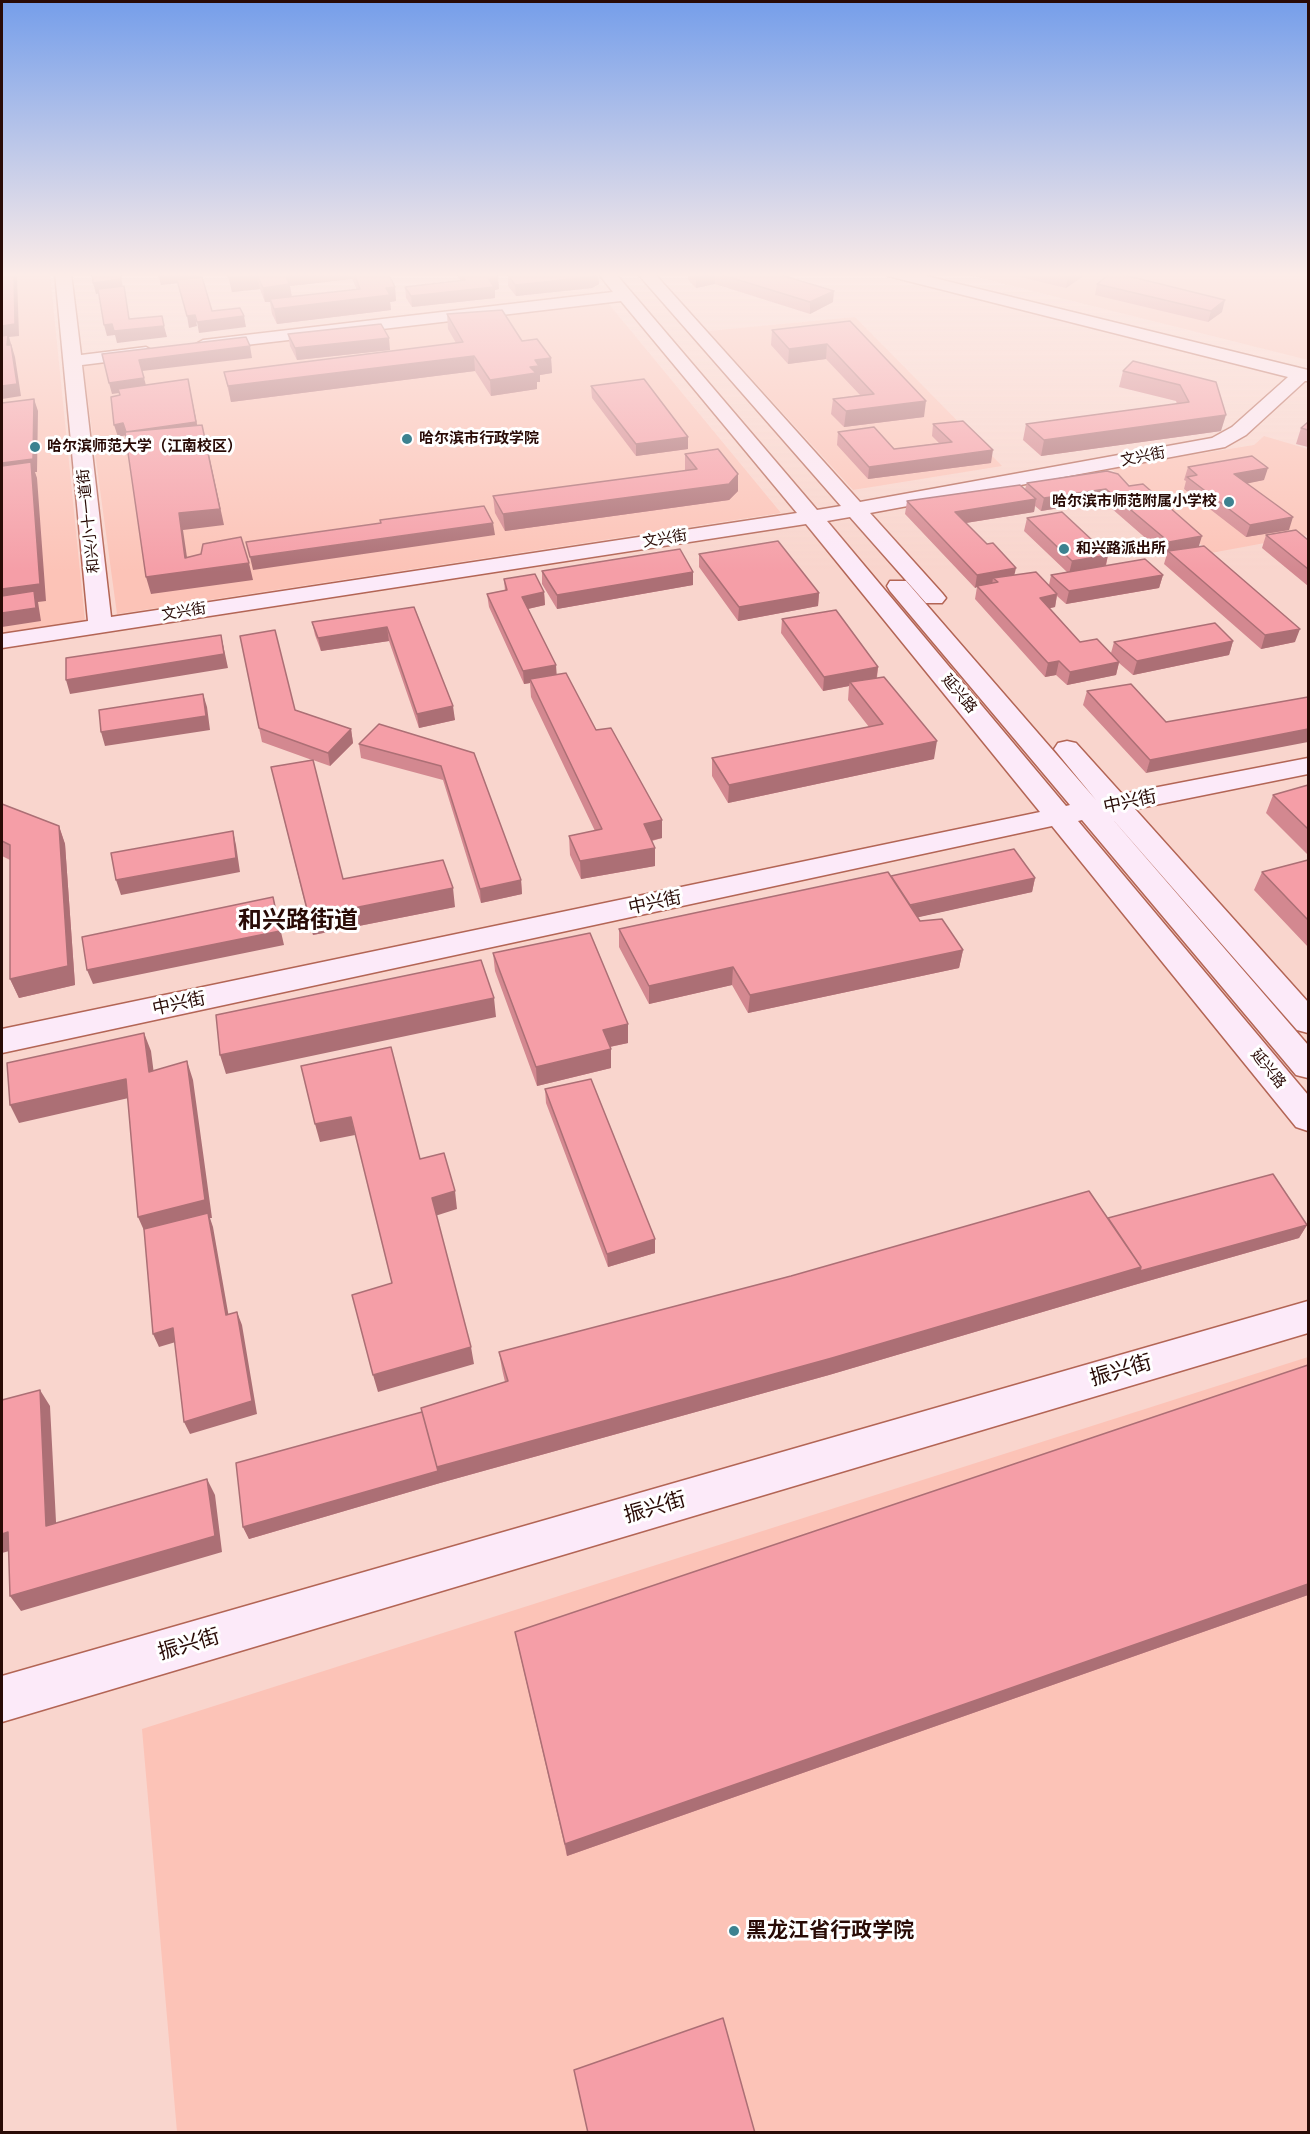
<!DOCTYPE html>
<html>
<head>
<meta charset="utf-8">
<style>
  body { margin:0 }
  #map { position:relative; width:1310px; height:2134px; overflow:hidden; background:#f9d5cd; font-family:Karla,sans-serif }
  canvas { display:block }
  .frame { position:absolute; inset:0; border:3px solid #290b06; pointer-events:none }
</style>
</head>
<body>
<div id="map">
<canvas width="1310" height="2134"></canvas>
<div class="frame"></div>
</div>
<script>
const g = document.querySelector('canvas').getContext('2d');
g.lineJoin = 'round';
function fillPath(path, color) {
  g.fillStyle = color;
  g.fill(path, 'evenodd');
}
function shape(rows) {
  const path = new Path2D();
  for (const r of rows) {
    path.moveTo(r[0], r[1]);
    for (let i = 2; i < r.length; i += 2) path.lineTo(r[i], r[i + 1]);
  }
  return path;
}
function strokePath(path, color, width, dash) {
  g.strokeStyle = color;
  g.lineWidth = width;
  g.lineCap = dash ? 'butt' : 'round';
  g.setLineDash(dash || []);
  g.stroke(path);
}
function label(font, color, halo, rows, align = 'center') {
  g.font = font + ' Karla,"Noto Sans SC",sans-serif';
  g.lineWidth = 6;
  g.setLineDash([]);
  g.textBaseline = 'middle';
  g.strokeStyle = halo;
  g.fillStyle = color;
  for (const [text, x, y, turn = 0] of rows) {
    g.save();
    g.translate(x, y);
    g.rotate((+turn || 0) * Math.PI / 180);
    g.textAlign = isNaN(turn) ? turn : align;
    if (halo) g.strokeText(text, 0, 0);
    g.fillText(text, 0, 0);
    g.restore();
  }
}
const built = shape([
  [2,273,50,273,85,621,2,634],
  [961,273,1308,273,1308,360],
  [608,303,781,513,117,614,83,365],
  [855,317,1002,466,853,490,708,331],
  [1264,436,1308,449,1308,535,1211,553,1110,468,1254,445],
  [1308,1357,1308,2132,177,2132,142,1729]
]);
const secondary = shape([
  [55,273,71,273,81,355,146,347,155,352,146,357,82,365,111,617,797,513,621,301,203,350,197,349,194,345,203,340,613,292,598,273,615,273,817,510,841,506,637,273,654,273,860,502,1212,438,1232,427,1288,377,888,276,886,273,914,273,1308,370,1308,381,1305,381,1246,435,1225,447,870,513,942,593,946,598,942,603,926,603,850,517,827,521,1066,806,1070,805,890,591,887,586,890,581,906,581,1096,800,1054,749,1058,743,1067,741,1076,743,1122,794,1308,758,1308,774,1135,809,1308,1002,1308,1033,1297,1030,1108,814,1308,1045,1308,1078,1296,1075,1082,820,1078,821,1308,1095,1308,1131,1296,1127,1052,826,2,1053,2,1029,1040,812,806,524,2,648,2,634,88,621,55,273],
  [1308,1301,1308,1333,2,1722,2,1676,1308,1301]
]);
const wall = shape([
  [227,273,388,273,395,287,396,301,390,302,391,310,277,324,272,314,270,302,265,302,260,289,232,292],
  [352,279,357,290,292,297,290,286],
  [456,273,495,273,498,278,499,289,495,290,495,298,412,307,406,298,405,287,460,280],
  [598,273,599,284,592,288,516,296,508,286,508,275],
  [688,273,774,273,833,302,810,314,715,284,696,288,688,280],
  [1003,273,1083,273,1082,277,1066,288],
  [1097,284,1222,312,1208,322,1095,295],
  [447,314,522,341,551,358,552,373,540,375,540,382,537,382,537,389,491,396,475,371,231,402,224,372,456,343,448,329],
  [850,321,924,417,844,427,831,414,833,399,860,395,826,359,788,364,771,345,772,330],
  [288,334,390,350,297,360,290,346],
  [1123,371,1216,382,1221,431,1041,456,1023,440,1026,424,1177,404,1176,401,1119,387],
  [591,386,688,449,636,456,592,398],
  [1308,422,1308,447,1296,444,1301,428],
  [933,424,991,463,868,479,837,445,838,432,894,449,939,443,932,436],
  [685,454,738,474,738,491,729,500,505,531,495,513,493,496,686,471,685,470],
  [1188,467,1264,480,1247,483,1289,530,1246,537,1184,489,1186,481,1184,480],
  [1027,483,1129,486,1199,547,1295,642,1261,649,1164,564,1167,554,1165,555,1103,501,1041,511,1035,506,1034,512,966,523,1014,575,1049,585,1051,575,1067,572,1024,531,1027,518,1108,555,1106,566,1163,575,1159,588,1066,604,1057,596,1055,607,1050,608,1080,642,1111,653,1114,642,1233,641,1229,655,1133,675,1119,663,1116,675,1067,685,1056,675,1045,677,975,599,977,587,975,588,905,514,907,501,1025,489],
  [1266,535,1308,540,1308,586,1262,548],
  [699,554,819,593,818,606,738,621,699,567],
  [542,571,693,585,557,609,542,584],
  [504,579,544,592,545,605,528,609,556,674,596,730,662,838,652,841,655,866,581,879,570,855,569,836,595,831,531,697,530,683,524,684,489,607,487,594,505,591],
  [414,607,455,720,419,728,389,641,321,651,315,635,312,622],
  [782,619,878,667,877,678,934,759,728,803,712,776,712,758,869,727,848,700,849,686,823,691,781,633],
  [1087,691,1166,722,1146,773,1083,705],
  [295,710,351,729,353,743,330,766,313,760,343,879,455,907,313,935,271,767,312,760,262,742,259,728],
  [359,744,474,753,521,880,522,894,481,903,443,780,361,758],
  [1308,785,1308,855,1266,813,1273,795],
  [2,804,59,826,65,844,75,985,19,998,10,979,10,860,2,856],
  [1308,861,1308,947,1254,890,1262,872],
  [891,876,1035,878,1032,892,918,917,920,921,963,950,959,968,748,1013,732,985,649,1004,619,947,619,929],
  [493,953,628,1043,610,1047,611,1068,537,1086,495,971],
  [545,1089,655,1253,608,1267,546,1103],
  [1108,1218,1307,1225,1299,1238,1134,1285,829,1375,440,1483,249,1539,243,1527,422,1412,505,1382,502,1369,499,1352],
  [1308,1595,567,1856,518,1646,515,1632]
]);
const shadedWall = shape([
  [14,273,16,273,17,276,19,336,9,337,15,357,21,396,2,399,2,326],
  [120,273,121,273,123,290,96,294,93,283],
  [171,273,198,273,200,281,161,285,158,274],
  [285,273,351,273,352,279,290,286,292,299,270,299,270,302,265,302,263,288],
  [598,273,599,284,592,288,516,296,515,285],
  [715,273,715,284,696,288,696,277],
  [1074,273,1083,273,1082,277,1066,288,1068,277],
  [257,275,260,289,232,292,229,278],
  [498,278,499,289,495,290,495,298,412,307,411,296,489,279],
  [124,286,126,297,131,329,164,326,167,337,117,343,115,335,107,336,104,325,129,319],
  [395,287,396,301,390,302,391,310,277,324,274,309],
  [834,291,833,302,810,314,810,302],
  [1225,300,1222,312,1208,322,1211,311],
  [195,315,197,326,189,328,187,316],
  [244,316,246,327,199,333,197,322],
  [389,338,390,350,297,360,295,348],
  [827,344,826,359,788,364,789,349],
  [250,346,252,358,142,371,139,360],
  [474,356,475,371,231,402,228,386],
  [551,358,552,373,540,375,540,382,537,382,537,389,491,396,490,380,530,367,535,360],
  [144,378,147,389,112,394,109,383],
  [188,379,199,434,129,444],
  [34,399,38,411,37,472,35,472,37,478,46,601,38,602,41,621,2,627,2,463],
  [926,401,924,417,844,427,846,411],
  [1226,415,1221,431,1041,456,1044,440],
  [123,423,127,435,118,437,114,425],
  [688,437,688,449,636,456,636,444],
  [206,441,224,525,183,530,189,571,249,563,253,580,151,594,146,577,185,558,179,513],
  [993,450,991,463,868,479,869,467],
  [1268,468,1264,480,1231,487,1234,474],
  [738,474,738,491,729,500,505,531,503,514],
  [1106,489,1103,501,1041,511,1044,498],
  [1036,499,1034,512,953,525,955,512],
  [1293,517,1289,530,1246,537,1250,525],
  [493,523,495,535,253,570,250,557],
  [1202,536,1198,549,1168,551,1167,554,1165,555,1169,542],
  [1108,555,1105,568,1069,574,1072,561],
  [1016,568,1013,581,998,582,993,578,992,585,977,586,977,587,975,588,977,575],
  [693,572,693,585,557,609,557,595],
  [1163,575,1159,588,1066,604,1069,591],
  [544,592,545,605,523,610,522,597],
  [819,593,818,606,738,621,739,607],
  [1057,594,1055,607,1037,611,1040,598],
  [387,627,389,641,321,651,318,638],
  [1300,629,1295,642,1261,649,1265,635],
  [221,635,228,668,70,694,66,680],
  [1233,641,1229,655,1133,675,1137,661],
  [1059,661,1056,675,1045,677,1048,663],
  [1119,662,1116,675,1067,685,1070,672],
  [556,665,557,679,530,679,530,683,524,684,523,671],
  [878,667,876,681,850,682,849,686,823,691,824,677],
  [203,694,207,707,210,730,105,746,101,732],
  [453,706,455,720,419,728,417,714],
  [351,729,353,743,330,766,328,753],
  [1308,729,1308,742,1146,773,1150,760],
  [937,741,934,759,728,803,729,785],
  [662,820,662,838,644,842,644,824],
  [59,826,65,844,75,985,19,998,10,979],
  [233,831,236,845,240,872,121,895,116,880],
  [655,848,655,866,581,879,580,861],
  [1035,878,1032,892,906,920,908,906],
  [521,880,522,894,481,903,480,889],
  [453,888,455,907,313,935,309,917],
  [273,897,284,945,93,984,87,970],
  [963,950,959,968,748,1013,750,995],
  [733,967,732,985,649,1004,649,986],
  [494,998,496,1017,226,1074,220,1055],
  [628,1024,628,1043,604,1048,603,1030],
  [144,1033,151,1051,156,1090,149,1072],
  [611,1049,611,1068,537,1086,536,1067],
  [187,1061,193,1080,212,1218,210,1218,213,1227,231,1329,146,1235,138,1217],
  [126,1079,133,1097,19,1123,10,1105],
  [351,1117,355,1135,320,1142,315,1124],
  [455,1191,457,1209,435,1216,432,1198],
  [1307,1225,1299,1238,1134,1285,829,1375,440,1483,249,1539,243,1527,437,1467,1141,1267],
  [655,1239,655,1253,608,1267,607,1254],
  [237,1312,242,1325,257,1414,190,1434,184,1422],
  [173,1328,179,1341,159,1347,153,1334],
  [471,1347,474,1364,378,1392,373,1375],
  [40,1390,50,1406,57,1541,46,1526],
  [207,1479,215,1495,222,1552,21,1611,10,1596],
  [8,1532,20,1548,2,1553,2,1534],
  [1308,1584,1308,1595,567,1856,565,1844]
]);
const building = shape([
  [2,273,14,273,15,324,2,326,2,273],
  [92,273,120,273,121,279,93,283,92,273],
  [227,273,285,273,289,284,263,288,257,275,229,278,227,273],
  [354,273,388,273,395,287,386,288,390,295,274,309,270,299,360,289,354,273],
  [461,273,495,273,498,278,489,279,494,287,411,296,405,287,465,280,461,273],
  [522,273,598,273,591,277,515,285,508,275,522,273],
  [693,273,713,273,696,277,693,273],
  [716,273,774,273,834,291,810,302,716,273],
  [1050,273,1074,273,1068,277,1050,273],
  [1111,273,1116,273,1225,300,1211,311,1097,284,1111,273],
  [202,277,212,311,240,308,244,316,197,322,195,315,187,316,177,280,202,277],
  [124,286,129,319,162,316,164,326,114,331,112,324,104,325,98,289,124,286],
  [502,310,522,341,537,339,551,358,535,360,539,366,530,367,536,373,490,380,474,356,228,386,224,372,463,342,447,314,502,310],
  [850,321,926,401,846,411,833,399,874,394,827,344,789,349,772,330,850,321],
  [381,324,389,338,295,348,288,334,381,324],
  [8,335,7,345,11,345,17,384,2,386,2,336,8,335],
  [246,337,250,346,139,360,144,378,109,383,102,354,246,337],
  [1133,361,1216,382,1226,415,1044,440,1026,424,1189,402,1180,385,1123,371,1133,361],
  [188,379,196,422,126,432,123,423,114,425,111,397,120,395,118,389,188,379],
  [644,379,688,437,636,444,591,386,644,379],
  [34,399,33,459,2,463,2,403,34,399],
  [963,421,993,450,869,467,838,432,874,427,894,449,952,442,933,424,963,421],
  [1308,422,1308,430,1301,428,1308,422],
  [202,425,220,509,179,513,185,558,201,554,203,544,241,537,249,563,146,577,125,432,202,425],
  [718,449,738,474,729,484,503,514,493,496,697,469,685,454,718,449],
  [1252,456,1268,468,1234,474,1293,517,1250,525,1187,477,1197,475,1188,467,1252,456],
  [31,462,40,584,2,589,2,466,31,462],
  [1107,471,1118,474,1129,486,1143,484,1202,536,1169,542,1106,489,1044,498,1027,483,1107,471],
  [1020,485,1036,499,955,512,987,544,993,543,1016,568,977,575,907,501,1020,485],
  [484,506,493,523,250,557,246,542,381,523,380,520,484,506],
  [1062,512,1108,555,1072,561,1027,518,1062,512],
  [1296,530,1308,540,1308,569,1266,535,1296,530],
  [778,541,819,593,739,607,699,554,778,541],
  [1204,546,1300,629,1265,635,1168,551,1204,546],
  [680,549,693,572,557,595,542,571,680,549],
  [1145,559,1163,575,1069,591,1051,575,1145,559],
  [1036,572,1057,594,1040,598,1080,642,1097,639,1119,662,1070,672,1059,661,1048,663,977,586,998,582,993,578,1036,572],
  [535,574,544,592,522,597,556,665,523,671,487,594,507,590,504,579,535,574],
  [34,591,36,608,2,613,2,596,34,591],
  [414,607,453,706,417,714,387,627,318,638,312,622,414,607],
  [836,610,878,667,824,677,782,619,836,610],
  [1215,623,1233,641,1137,661,1114,642,1215,623],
  [275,630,295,710,351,729,328,753,259,728,240,636,275,630],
  [221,635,224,654,66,680,66,658,221,635],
  [566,673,596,730,611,728,662,820,644,824,655,848,580,861,569,836,602,829,530,679,566,673],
  [884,677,937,741,729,785,712,758,883,724,850,682,884,677],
  [1131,684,1166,722,1308,697,1308,729,1150,760,1087,691,1131,684],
  [203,694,206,716,101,732,99,710,203,694],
  [379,724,474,753,521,880,480,889,441,766,359,744,379,724],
  [313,760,343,879,443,860,453,888,309,917,271,767,313,760],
  [1308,785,1308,829,1273,795,1308,785],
  [2,804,59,826,68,966,10,979,10,845,2,841,2,804],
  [233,831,236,858,116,880,111,853,233,831],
  [1014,849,1035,878,910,905,891,876,1014,849],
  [1308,860,1308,920,1262,872,1308,860],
  [888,872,920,921,942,919,963,950,750,995,733,967,649,986,619,929,888,872],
  [273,897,280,931,87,970,82,937,273,897],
  [590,933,628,1024,603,1030,611,1049,536,1067,493,953,590,933],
  [481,960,494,998,220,1055,216,1015,481,960],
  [144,1033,149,1072,187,1061,205,1200,138,1217,126,1079,10,1105,7,1063,144,1033],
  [391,1047,420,1159,444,1153,455,1191,432,1198,471,1347,373,1375,352,1295,392,1283,351,1117,315,1124,301,1066,391,1047],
  [591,1079,655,1239,607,1254,545,1089,591,1079],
  [1273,1174,1307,1225,1140,1271,1141,1267,1108,1218,1273,1174],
  [1089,1191,1141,1267,832,1358,437,1467,421,1408,508,1381,499,1352,791,1276,1089,1191],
  [208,1213,226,1315,237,1312,252,1401,184,1422,173,1328,153,1334,144,1229,208,1213],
  [1308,1365,1308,1584,565,1844,515,1632,1308,1365],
  [40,1390,46,1526,207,1479,215,1536,10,1596,8,1532,2,1534,2,1400,40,1390],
  [422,1412,438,1471,243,1527,236,1463,422,1412],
  [723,2018,755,2133,588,2133,574,2070,723,2018]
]);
const markers = [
  [407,439,6,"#3d8290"],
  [35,447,6,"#3d8290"],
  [1229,502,6,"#3d8290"],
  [1064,549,6,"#3d8290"],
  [734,1931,6,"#3d8290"]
];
const farPoinames = [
  ["哈尔滨市行政学院",419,439],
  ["哈尔滨师范大学（江南校区）",47,447],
  ["哈尔滨市师范附属小学校",1217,502,"right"],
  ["和兴路派出所",1076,549]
];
const farStreetnames = [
  ["文兴街",1143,457,-11],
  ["和兴小十一道街",89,521,-96],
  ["文兴街",665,539,-9],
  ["文兴街",184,612,-9],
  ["延兴路",959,694,50],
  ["延兴路",1268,1069,51]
];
const streetNames = [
  ["中兴街",1130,802,-12],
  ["中兴街",655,903,-12],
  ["中兴街",179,1004,-12]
];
const nearStreetnames = [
  ["振兴街",1121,1371,-16],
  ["振兴街",655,1508,-16],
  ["振兴街",189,1645,-16]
];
const nearPoinames = [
  ["黑龙江省行政学院",746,1931]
];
const districtNames = [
  ["和兴路街道",298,921]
];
fillPath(built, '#fcc3b7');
strokePath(secondary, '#b36555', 3);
fillPath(secondary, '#fceaf9');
fillPath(wall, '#d38890');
fillPath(shadedWall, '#ac6f75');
fillPath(building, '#f59ea7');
strokePath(building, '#ac6f75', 1.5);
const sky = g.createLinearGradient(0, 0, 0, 572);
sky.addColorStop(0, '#759eea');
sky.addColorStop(0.48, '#fcece8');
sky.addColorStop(1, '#fcece800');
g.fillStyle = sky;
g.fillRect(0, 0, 1310, 572);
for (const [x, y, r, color] of markers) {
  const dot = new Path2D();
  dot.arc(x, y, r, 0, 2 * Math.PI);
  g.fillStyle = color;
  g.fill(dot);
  strokePath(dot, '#fff', 2);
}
label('bold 15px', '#290b06', '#fff', farPoinames, 'left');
label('15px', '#290b06', '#fff', farStreetnames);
label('18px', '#290b06', '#fff', streetNames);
label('21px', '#290b06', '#fff', nearStreetnames);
label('bold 21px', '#290b06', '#fff', nearPoinames, 'left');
label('bold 24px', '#290b06', '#fff', districtNames);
</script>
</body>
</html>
